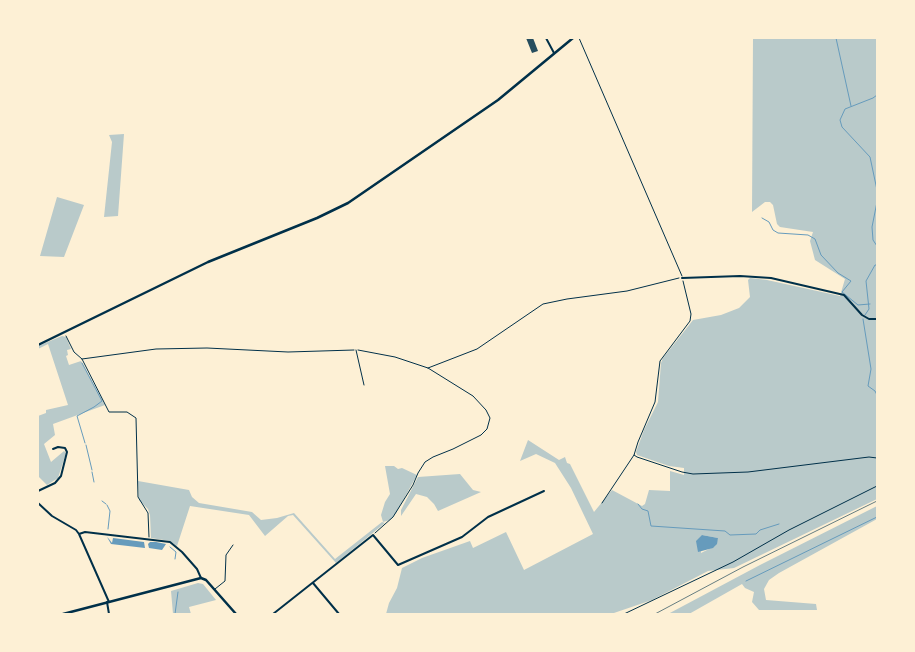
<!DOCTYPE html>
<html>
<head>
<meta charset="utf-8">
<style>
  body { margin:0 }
  #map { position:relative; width:915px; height:652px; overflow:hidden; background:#fdf0d5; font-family:"Source Sans 3",sans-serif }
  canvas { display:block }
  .frame { position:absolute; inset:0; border:39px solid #fdf0d5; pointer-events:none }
</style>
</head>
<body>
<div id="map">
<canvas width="915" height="652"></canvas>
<div class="frame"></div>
</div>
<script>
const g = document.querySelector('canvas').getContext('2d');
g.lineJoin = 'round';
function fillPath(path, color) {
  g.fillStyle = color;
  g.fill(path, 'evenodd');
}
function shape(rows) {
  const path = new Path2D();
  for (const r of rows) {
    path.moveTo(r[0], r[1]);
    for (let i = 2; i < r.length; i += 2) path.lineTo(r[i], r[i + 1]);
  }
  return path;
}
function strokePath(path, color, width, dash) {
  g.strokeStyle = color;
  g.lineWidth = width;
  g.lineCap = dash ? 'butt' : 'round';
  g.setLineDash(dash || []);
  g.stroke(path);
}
const green = shape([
  [753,38,877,38,877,499,734,568,708,571,652,600,611,614,386,614,389,603,397,588,402,568,422,558,470,541,473,548,506,532,524,570,593,534,571,488,555,463,536,454,520,461,528,440,559,460,565,457,567,463,570,464,594,512,612,490,642,506,645,504,649,490,670,491,670,471,684,475,684,468,669,466,637,455,636,452,644,430,658,402,661,363,663,358,693,320,721,315,739,308,750,297,748,280,750,278,767,280,840,296,845,279,815,260,810,241,813,232,780,227,777,224,773,205,770,202,765,202,752,212],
  [702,535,718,538,715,546,701,553],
  [124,134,118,216,104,217,112,142,109,135],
  [57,197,84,205,64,257,40,256],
  [62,336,66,337,71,349,67,350,68,355,66,356,69,365,81,361,105,405,53,424,55,435,44,444,51,462,64,451,66,453,58,478,47,485,38,476,38,416,46,413,46,410,68,405,48,344,38,349,38,346],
  [385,466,394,466,398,469,402,468,417,475,396,513,390,520,383,522,381,515,385,502,390,494],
  [460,474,473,490,481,492,438,511,434,504,427,497,416,494,401,516,401,510,418,477],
  [138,481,189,490,192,497,199,503,252,512,261,520,277,518,294,513,335,559,382,522,385,523,336,563,293,515,288,516,265,536,249,515,190,506,177,546,170,541,151,538,150,515,148,509,139,500],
  [877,506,877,519,779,573,769,580,764,589,766,600,816,604,817,610,759,610,752,602,754,592,745,588,742,584,689,614,668,614,760,565],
  [198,583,203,584,216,600,189,607,191,614,173,614,171,591]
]);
const water = shape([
  [702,535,718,538,717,544,713,548,698,552,696,541],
  [107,537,109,539,112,543,113,538,144,542,145,548,111,544],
  [150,542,156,542,166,544,162,550,149,548,148,544]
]);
const stream = shape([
  [836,38,851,106],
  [877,95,873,98,845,109,840,120,842,127,870,157,877,190],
  [877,202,872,227,873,240,877,246],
  [762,218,769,222,773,230,778,233,808,235,815,239,821,255,838,273,851,281,842,292,858,305,870,304],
  [865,315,869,309,866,281,875,265,877,265],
  [863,319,871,369,868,386,875,391,877,395],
  [82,363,102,401,94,407,77,416,85,443],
  [86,445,92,470],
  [92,472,94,482],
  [102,501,106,504],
  [638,504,642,509,648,511,651,526,725,531,730,535,756,534,760,530,779,524],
  [107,505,110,511,108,529],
  [170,547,176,552,175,559],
  [746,581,877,517],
  [175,614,178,592],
  [189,614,199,614]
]);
const building = shape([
  [526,38,533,38,538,51,532,53]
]);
const path = shape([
  [579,38,682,276],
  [683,281,691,314,690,321,660,361,655,402,638,442,634,455,637,457,682,472,693,474,748,472,869,457,877,458],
  [66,336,74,352,82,359,109,412,127,412,136,418,138,497,148,513,149,537],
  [358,350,395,357,428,368,473,396,486,410,490,418,487,429,481,435,453,449,433,457,425,462,418,473,413,485,393,517,375,533],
  [82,359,156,349,207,348,288,352,354,350],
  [428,368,477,349,543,304,567,299,627,291,679,278],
  [602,503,634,455],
  [624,614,733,562,789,530,877,486]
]);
const service = shape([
  [356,350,364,385],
  [215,589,225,581,226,555,233,545]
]);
const minor = shape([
  [546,38,554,53],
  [682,278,740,276,771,278,844,295,862,315,869,319,877,319],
  [38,491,55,483,61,476,67,452,65,448,58,447,53,449],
  [38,503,52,516,76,530,79,534,109,602],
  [79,534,85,532,170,542,182,552,197,569,201,578],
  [313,583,339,614],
  [107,602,109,614],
  [273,614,373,535,398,565,462,537,488,517,544,491]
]);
const tertiary = shape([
  [38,345,208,262,317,218,348,203,498,100,573,38],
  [63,614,201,578,206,580,236,614]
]);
const rail = shape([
  [655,614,743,567,877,501]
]);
fillPath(green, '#b9caca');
fillPath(water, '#669bbc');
strokePath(stream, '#669bbc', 1);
fillPath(building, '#264d5e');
strokePath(path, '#003049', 1);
strokePath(service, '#003049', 1);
strokePath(minor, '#003049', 2);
strokePath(tertiary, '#003049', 2.5);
strokePath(rail, '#657d81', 1);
</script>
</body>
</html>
